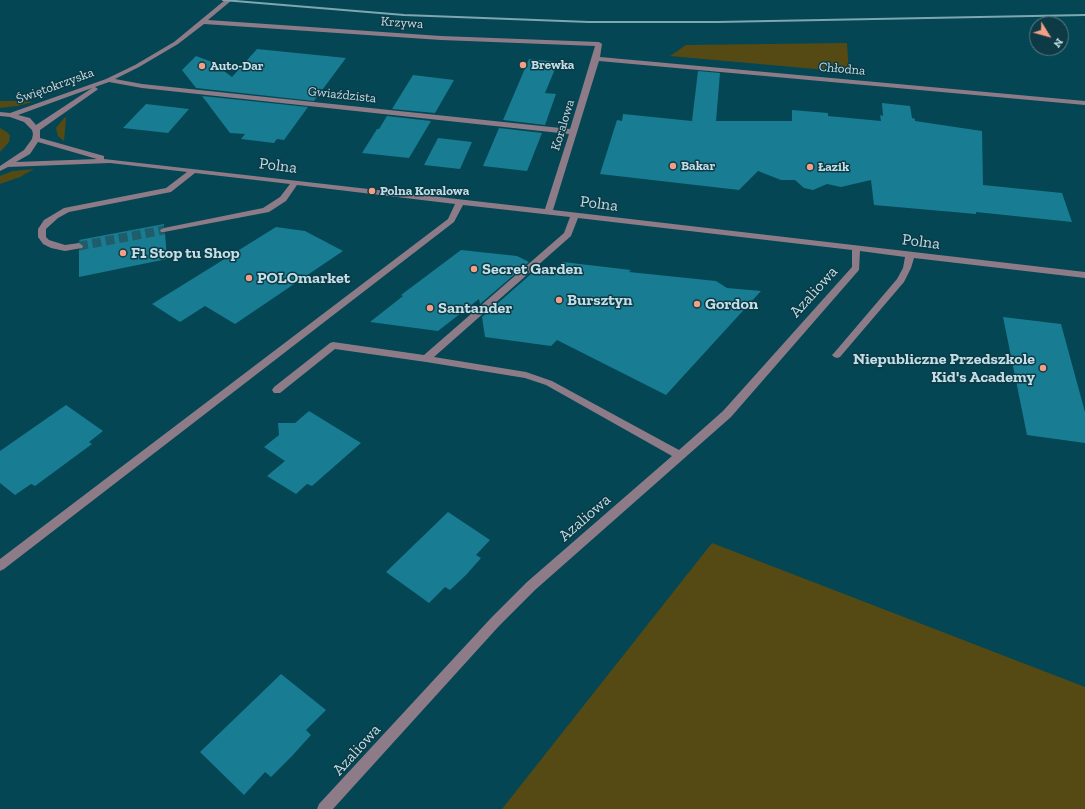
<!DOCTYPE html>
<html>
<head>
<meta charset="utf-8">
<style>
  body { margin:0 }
  #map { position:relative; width:1085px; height:809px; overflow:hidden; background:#044654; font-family:"Zilla Slab",serif }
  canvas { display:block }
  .north { position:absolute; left:1029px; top:16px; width:40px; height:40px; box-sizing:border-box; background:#0d3a45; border:1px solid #557c85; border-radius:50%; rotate:127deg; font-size:11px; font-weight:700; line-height:16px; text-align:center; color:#c2dee6 }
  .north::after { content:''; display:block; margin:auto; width:14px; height:18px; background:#f39f85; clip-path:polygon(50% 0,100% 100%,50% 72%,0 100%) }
</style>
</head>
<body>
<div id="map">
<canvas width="1085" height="809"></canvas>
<div class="north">N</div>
</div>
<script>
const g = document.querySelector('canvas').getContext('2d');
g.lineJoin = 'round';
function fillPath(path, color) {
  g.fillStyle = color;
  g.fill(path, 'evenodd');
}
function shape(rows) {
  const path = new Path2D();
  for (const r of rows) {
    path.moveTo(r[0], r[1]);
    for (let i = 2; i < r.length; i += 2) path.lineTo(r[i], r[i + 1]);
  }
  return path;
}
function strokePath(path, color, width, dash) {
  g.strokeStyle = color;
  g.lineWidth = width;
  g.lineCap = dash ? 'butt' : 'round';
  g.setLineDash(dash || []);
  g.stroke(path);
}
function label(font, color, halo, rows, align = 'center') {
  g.font = font + ' "Zilla Slab",serif';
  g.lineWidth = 3;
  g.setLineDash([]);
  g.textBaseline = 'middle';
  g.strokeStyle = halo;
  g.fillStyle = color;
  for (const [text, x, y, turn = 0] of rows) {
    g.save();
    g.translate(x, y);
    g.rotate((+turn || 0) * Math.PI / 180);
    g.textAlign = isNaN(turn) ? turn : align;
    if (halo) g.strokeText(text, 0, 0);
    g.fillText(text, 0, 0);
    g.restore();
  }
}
const green = shape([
  [847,43,849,72,670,56,686,45],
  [0,101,24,101,33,102,17,106,0,108],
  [65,117,66,119,64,141,58,136,56,128],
  [0,128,7,132,10,136,9,142,0,152],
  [34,169,20,177,0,184,0,176,13,171],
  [712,543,1085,687,1085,809,502,809]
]);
const building = shape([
  [257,49,346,58,314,101,196,88,182,70,196,56,212,62,232,77],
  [529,59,558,62,545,93,556,94,545,125,503,120],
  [698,71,720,73,716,121,792,121,792,110,828,113,828,116,881,121,880,115,883,116,882,103,910,106,912,118,915,119,915,121,982,131,983,185,1062,193,1072,222,976,212,976,214,874,205,871,180,841,187,827,184,813,190,804,188,795,180,781,180,758,171,739,190,600,174,617,120,622,121,623,114,692,121],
  [413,75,454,80,435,113,392,109],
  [202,96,308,107,284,140,277,139,274,143,241,139,245,134,230,133],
  [146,104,189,109,168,133,123,128],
  [387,116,431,121,409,158,362,153,377,129,379,129],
  [499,128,542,133,527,171,483,166],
  [438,138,472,142,460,169,424,165],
  [164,224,164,226,159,231,161,234,165,233,167,259,79,277,79,250,83,249,84,246,79,240],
  [276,227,305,231,343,251,235,324,205,306,180,322,152,304],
  [461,250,517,256,529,262,480,304,479,299,438,331,370,322,403,296,401,295],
  [563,262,631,270,629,272,716,281,727,288,761,291,666,395,557,340,551,346,485,337,482,317,539,267,551,272],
  [1003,317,1061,324,1085,412,1085,443,1027,435],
  [66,405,103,431,89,442,92,444,50,475,35,486,31,484,15,495,0,483,0,451],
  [309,411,361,443,312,486,307,484,296,494,267,476,285,461,264,447,279,435,278,423,295,423],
  [448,512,490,540,476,555,481,558,466,575,450,590,445,587,429,603,386,572],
  [281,674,326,710,306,730,311,735,292,756,271,777,265,772,244,795,200,752]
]);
const minorTunnel = shape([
  [79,246,164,230]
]);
const minor = shape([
  [225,0,232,0,208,20,441,36,599,42,602,44,600,57,1085,101,1085,105,599,61,553,210,1085,272,1085,278,914,258,911,268,904,282,840,357,837,358,834,357,832,355,834,353,897,279,903,268,905,257,860,251,859,270,731,417,535,590,499,626,333,809,317,809,319,804,491,618,527,582,672,456,546,385,525,378,426,362,335,349,280,393,274,393,272,390,274,387,330,343,333,342,424,355,564,233,570,217,463,205,454,222,4,569,0,571,0,559,448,219,455,204,297,185,286,201,269,212,164,232,161,232,160,230,164,228,263,208,280,197,290,184,195,173,171,192,69,212,58,218,46,229,46,237,49,240,65,245,79,243,83,246,82,248,65,251,51,248,43,244,38,237,38,229,44,220,64,208,166,188,187,172,110,163,8,167,0,171,0,166,24,150,32,139,33,134,32,130,24,122,10,117,0,116,0,112,10,113,106,79,135,65,174,42,225,0],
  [204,24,441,40,595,46,570,129,142,84,115,79,139,67,178,44,204,24],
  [109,82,142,88,569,134,545,209,104,159,104,156,40,138,40,130,97,90,98,89,95,87,109,82],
  [92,88,36,125,30,118,18,115,92,88],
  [38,142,97,159,16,162,30,154,38,142],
  [578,218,852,250,852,267,723,411,679,450,552,381,526,372,434,357,571,236,578,218]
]);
const rail = shape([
  [223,0,404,15,589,22,717,22,1085,15]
]);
const markers = [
  [523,65,4,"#f39f85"],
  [202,66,4,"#f39f85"],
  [673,166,4,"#f39f85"],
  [810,167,4,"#f39f85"],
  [372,191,4,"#f39f85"],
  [123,253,4,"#f39f85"],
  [474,269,4,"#f39f85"],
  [249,278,4,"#f39f85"],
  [559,300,4,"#f39f85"],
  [697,304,4,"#f39f85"],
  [430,308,4,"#f39f85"],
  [1043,368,4,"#f39f85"]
];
const farStreetnames = [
  ["Krzywa",402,23,4],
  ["Chłodna",842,69,5],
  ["Świętokrzyska",55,86,-20],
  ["Gwiaździsta",342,95,6],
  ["Koralowa",563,125,-73]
];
const farPoinames = [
  ["Brewka",531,65],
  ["Auto-Dar",210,66],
  ["Bakar",681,166],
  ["Łazik",818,167],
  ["Polna Koralowa",380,191]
];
const streetNames = [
  ["Polna",278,166,7],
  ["Polna",599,204,7],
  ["Polna",921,242,7],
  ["Azaliowa",814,292,-48],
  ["Azaliowa",585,518,-41],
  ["Azaliowa",357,750,-48]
];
const poiNames = [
  ["F1 Stop tu Shop",131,253],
  ["Secret Garden",482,269],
  ["POLOmarket",257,278],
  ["Bursztyn",567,300],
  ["Gordon",705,304],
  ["Santander",438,308],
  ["Niepubliczne Przedszkole",1035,359,"right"],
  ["Kid's Academy",1035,377,"right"]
];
fillPath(green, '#554a14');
fillPath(building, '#187c93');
strokePath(minorTunnel, '#205d6a', 9, [9, 4.5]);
fillPath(minor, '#8d7b87');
strokePath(rail, '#7da7b1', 2);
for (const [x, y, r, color] of markers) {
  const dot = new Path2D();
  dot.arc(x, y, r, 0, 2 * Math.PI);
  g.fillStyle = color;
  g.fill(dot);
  strokePath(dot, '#0d3a45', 1.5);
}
label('13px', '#c2dee6', '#0d3a45', farStreetnames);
label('bold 13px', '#c2dee6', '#0d3a45', farPoinames, 'left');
label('16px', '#c2dee6', '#0d3a45', streetNames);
label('bold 16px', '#c2dee6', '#0d3a45', poiNames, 'left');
</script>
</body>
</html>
